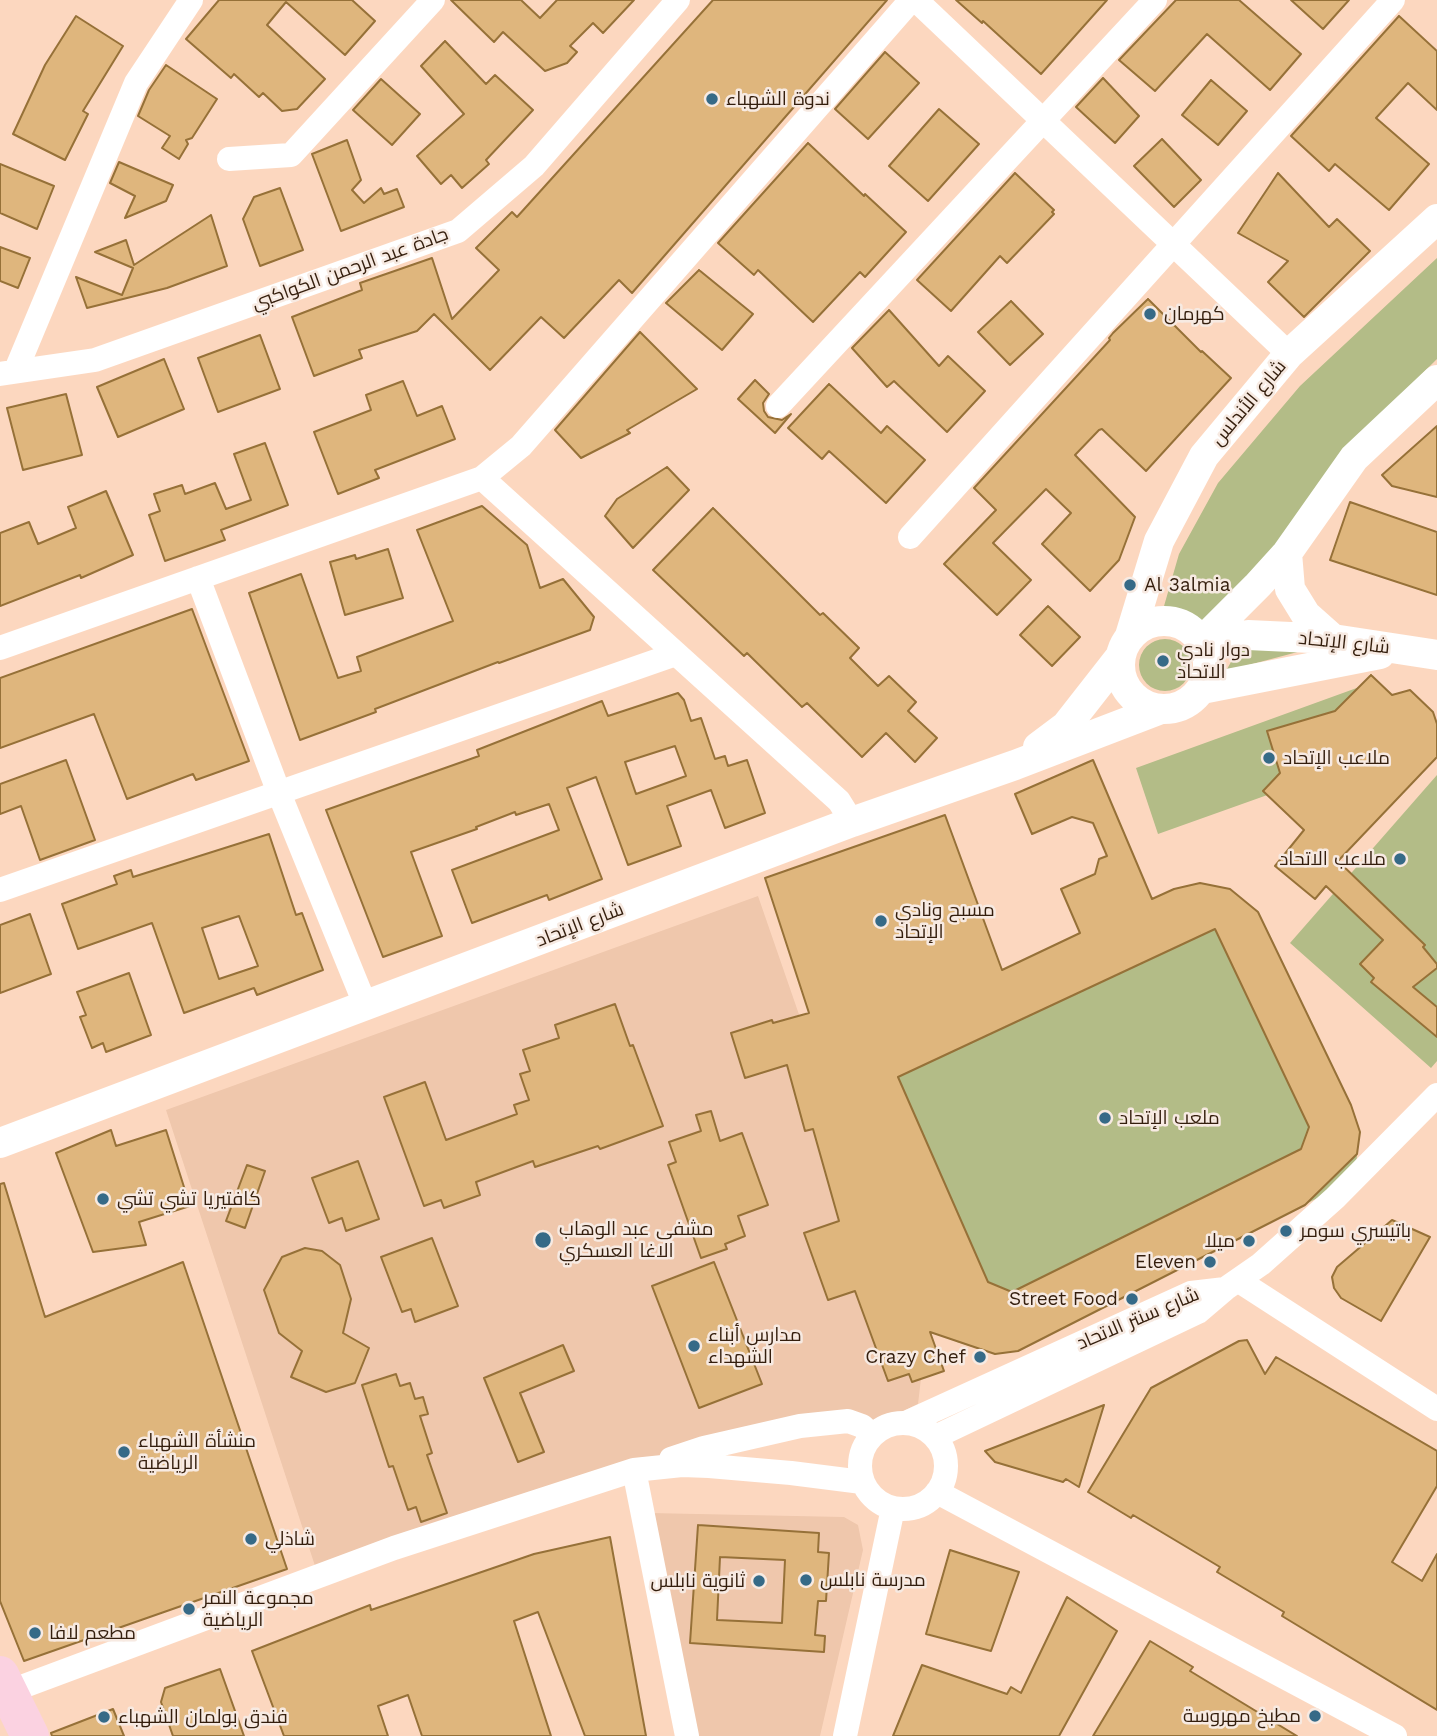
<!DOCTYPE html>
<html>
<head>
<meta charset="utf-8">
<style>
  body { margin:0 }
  canvas { display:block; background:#fcd7bf }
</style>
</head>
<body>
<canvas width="1437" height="1736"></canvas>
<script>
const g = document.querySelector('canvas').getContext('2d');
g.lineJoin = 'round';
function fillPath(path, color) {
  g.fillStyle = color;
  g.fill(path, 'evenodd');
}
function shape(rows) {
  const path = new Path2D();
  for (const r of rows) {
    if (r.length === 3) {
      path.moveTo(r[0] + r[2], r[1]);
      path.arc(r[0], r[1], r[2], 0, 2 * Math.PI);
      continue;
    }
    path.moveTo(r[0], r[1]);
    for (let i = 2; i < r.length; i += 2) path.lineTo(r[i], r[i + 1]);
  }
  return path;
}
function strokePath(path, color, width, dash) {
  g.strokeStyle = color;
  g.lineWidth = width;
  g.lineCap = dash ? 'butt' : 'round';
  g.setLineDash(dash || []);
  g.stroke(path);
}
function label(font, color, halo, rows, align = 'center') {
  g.font = font + ' "Work Sans",Cairo,sans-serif';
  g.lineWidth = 5;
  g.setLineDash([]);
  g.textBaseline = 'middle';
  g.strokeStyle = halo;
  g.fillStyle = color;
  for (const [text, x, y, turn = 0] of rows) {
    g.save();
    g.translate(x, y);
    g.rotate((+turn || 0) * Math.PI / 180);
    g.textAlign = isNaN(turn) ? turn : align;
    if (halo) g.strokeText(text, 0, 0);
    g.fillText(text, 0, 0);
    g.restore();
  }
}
const built = shape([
  [758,896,922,1370,918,1404,875,1425,688,1452,317,1572,166,1110],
  [649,1513,844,1517,858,1525,863,1550,820,1736,696,1736]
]);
const green = shape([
  [1437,258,1437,359,1337,458,1252,578,1203,626,1181,615,1162,613,1179,554,1218,483,1300,386],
  [1165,665,26],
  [1242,642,1324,645,1226,671],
  [1376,681,1402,747,1158,834,1136,768],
  [1437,775,1437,1061,1431,1068,1290,943],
  [1200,883,1230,889,1258,911,1351,1105,1360,1132,1356,1164,1345,1184,1018,1351,995,1354,957,1342,939,1326,864,1035,1174,889]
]);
const building = shape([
  [219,0,352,0,375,21,345,55,286,2,267,25,325,79,297,109,282,111,263,93,259,97,234,74,231,78,186,39,219,0],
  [451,0,521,0,540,18,557,0,634,0,603,33,593,23,570,46,577,52,567,63,545,71,503,32,494,42,451,0],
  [713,0,887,0,632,293,619,280,564,338,541,317,490,370,434,314,417,331,359,350,362,358,314,376,292,317,362,290,360,283,432,258,452,319,499,270,476,248,512,212,517,217,713,0],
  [956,0,1107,0,1041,74,983,21,982,23,956,0],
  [1176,0,1239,0,1301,54,1270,90,1207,34,1155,91,1119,60,1176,0],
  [1291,0,1349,0,1323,29,1291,0],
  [76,16,123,46,83,111,88,114,65,160,13,134,45,65,76,16],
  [1399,16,1437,51,1437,110,1408,83,1376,118,1429,164,1389,210,1335,164,1329,171,1291,136,1399,16],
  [445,41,486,84,495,75,533,110,486,160,489,164,462,188,451,175,441,184,417,156,464,114,421,66,445,41],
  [885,52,919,83,868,139,835,109,885,52],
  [166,65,217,99,192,138,186,140,188,144,179,159,162,148,170,136,138,116,149,90,166,65],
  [1103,78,1139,116,1115,143,1076,107,1103,78],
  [381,79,420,114,392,145,353,110,381,79],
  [1211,80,1247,111,1218,145,1182,115,1211,80],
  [939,109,979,144,928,201,889,166,939,109],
  [1162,139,1201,180,1174,207,1134,166,1162,139],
  [347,140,361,180,352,190,364,203,381,188,384,194,397,189,404,207,341,231,312,154,347,140],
  [808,143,864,196,865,194,906,232,865,277,860,272,813,322,758,270,754,275,718,243,808,143],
  [119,162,173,185,166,201,125,218,135,196,110,183,119,162],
  [0,164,54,186,37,229,0,213,0,164],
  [1015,173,1054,210,1052,212,1054,214,1007,263,1000,256,951,311,917,280,1015,173],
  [1278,173,1329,227,1337,219,1370,251,1304,317,1268,282,1288,261,1238,233,1278,173],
  [280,188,303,250,260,266,243,219,254,197,280,188],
  [211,215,227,266,167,288,87,308,76,277,122,295,133,268,95,252,126,240,134,265,211,215],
  [0,247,30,258,18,288,0,281,0,247],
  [699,270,753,314,722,350,666,303,699,270],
  [1148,299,1201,352,1202,351,1231,378,1146,471,1102,429,1099,430,1075,455,1135,517,1119,560,1090,591,1042,544,1071,513,1046,489,993,543,1031,580,997,615,944,564,996,510,974,488,1110,340,1109,338,1113,333,1148,299],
  [1011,301,1043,334,1010,365,978,332,1011,301],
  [889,310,939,366,948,356,985,391,947,432,894,381,887,387,852,348,889,310],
  [640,332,697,389,627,430,630,433,581,458,555,430,640,332],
  [260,335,280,389,218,412,198,358,260,335],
  [164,359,184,409,118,437,97,387,164,359],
  [755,380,769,394,763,403,764,411,768,417,782,420,791,414,775,433,738,399,755,380],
  [403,381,417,416,442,406,455,439,375,470,379,478,338,494,314,432,371,410,366,395,403,381],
  [829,384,881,433,887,426,925,460,886,503,829,451,822,459,788,428,829,384],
  [66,394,82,455,23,470,7,408,66,394],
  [1437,426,1437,497,1392,486,1382,475,1437,426],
  [265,443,288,505,221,530,225,540,165,561,149,515,160,511,154,494,182,485,185,494,215,483,226,509,251,500,234,454,265,443],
  [667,467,689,490,633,548,605,516,617,499,667,467],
  [106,491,133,555,81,578,80,575,0,606,0,533,29,522,38,544,76,528,68,507,106,491],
  [1350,502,1437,532,1437,595,1330,560,1350,502],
  [482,506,527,545,540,588,563,579,594,617,590,630,499,663,498,662,375,709,376,712,300,740,249,593,301,574,338,678,361,671,357,657,453,621,417,530,482,506],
  [713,508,820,615,823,613,859,648,850,658,878,686,889,676,916,702,908,711,937,738,915,762,886,733,862,757,807,703,802,707,747,653,744,656,653,570,713,508],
  [388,549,403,598,345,615,330,562,355,555,356,559,388,549],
  [1048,606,1080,637,1052,666,1020,635,1048,606],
  [192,609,249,761,196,780,193,774,127,799,94,714,0,748,0,678,192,609],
  [1371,675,1392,695,1410,690,1433,712,1437,724,1437,757,1338,861,1425,945,1423,947,1437,964,1437,968,1413,987,1437,1007,1437,1037,1371,982,1374,978,1360,964,1383,940,1326,886,1315,899,1275,866,1304,830,1263,791,1280,773,1267,731,1335,711,1371,675],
  [678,693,684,700,691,721,701,718,715,759,725,756,728,766,747,760,765,813,725,828,711,790,667,806,681,846,628,865,596,777,567,788,602,879,549,900,547,895,472,923,452,870,559,830,549,804,516,815,515,812,476,827,477,829,411,852,442,936,383,957,326,810,479,756,477,750,602,701,608,716,678,693],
  [675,746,686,776,636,794,625,762,675,746],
  [66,760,95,840,40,860,21,806,0,814,0,784,66,760],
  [1093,760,1152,899,1174,889,1200,883,1230,889,1258,912,1351,1105,1360,1132,1357,1154,1305,1205,1018,1351,995,1354,930,1332,944,1371,912,1382,909,1374,888,1381,855,1291,828,1300,804,1233,839,1221,813,1129,805,1131,787,1065,745,1078,731,1033,772,1020,773,1023,809,1013,765,878,945,815,1002,970,1080,933,1061,889,1095,874,1099,859,1107,856,1093,823,1072,817,1032,834,1015,794,1093,760],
  [1215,929,1309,1127,1301,1149,1012,1292,988,1282,898,1077,1215,929],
  [269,834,296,915,302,913,323,970,257,995,254,988,184,1013,152,923,78,949,62,904,117,884,114,876,131,870,133,877,269,834],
  [239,916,258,966,219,979,202,928,239,916],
  [30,914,51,974,0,993,0,925,30,914],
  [129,973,151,1035,106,1052,103,1043,92,1048,80,1017,86,1015,77,992,129,973],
  [615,1004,630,1046,633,1045,663,1126,600,1149,598,1146,535,1167,533,1161,476,1182,480,1195,444,1208,441,1200,424,1206,384,1097,425,1082,446,1140,517,1114,514,1105,529,1100,520,1074,530,1071,523,1050,559,1038,555,1025,615,1004],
  [711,1111,720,1141,742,1133,768,1205,738,1216,745,1236,725,1244,727,1249,701,1258,668,1165,676,1162,669,1142,701,1131,696,1115,711,1111],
  [111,1130,116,1146,166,1130,190,1206,139,1222,146,1245,93,1252,56,1153,111,1130],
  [358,1161,379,1219,346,1231,342,1218,329,1223,312,1178,358,1161],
  [247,1165,265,1171,245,1228,226,1221,247,1165],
  [4,1183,45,1317,183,1262,287,1569,24,1661,0,1601,0,1184,4,1183],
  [1392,1220,1430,1237,1381,1321,1341,1298,1334,1288,1332,1277,1337,1267,1392,1220],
  [432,1238,458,1306,415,1322,411,1309,402,1312,381,1257,432,1238],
  [305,1248,322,1251,340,1265,351,1299,343,1333,369,1348,355,1383,326,1392,291,1377,302,1351,279,1333,264,1290,282,1257,305,1248],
  [714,1262,762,1384,699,1408,652,1286,714,1262],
  [1247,1340,1265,1374,1276,1357,1437,1451,1437,1486,1392,1562,1422,1581,1437,1554,1437,1710,1282,1616,1284,1612,1217,1572,1220,1567,1133,1515,1131,1518,1088,1492,1151,1388,1239,1341,1247,1340],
  [563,1345,574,1371,520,1393,544,1452,518,1462,484,1378,563,1345],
  [396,1374,400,1386,410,1383,415,1399,423,1397,428,1414,420,1416,432,1453,427,1455,447,1513,421,1522,416,1507,408,1510,393,1466,389,1467,362,1385,396,1374],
  [1104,1405,1079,1487,1066,1479,1063,1482,995,1462,985,1451,1104,1405],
  [698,1525,819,1533,818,1552,829,1553,826,1601,818,1601,815,1635,825,1636,824,1652,690,1643,698,1525],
  [720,1557,785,1560,782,1623,717,1620,720,1557],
  [610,1537,646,1736,585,1736,538,1612,514,1621,551,1736,422,1736,408,1695,378,1706,388,1736,284,1736,252,1651,370,1605,371,1610,534,1554,610,1537],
  [950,1550,1019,1572,991,1651,926,1634,950,1550],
  [1067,1597,1117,1631,1059,1736,893,1736,922,1665,1007,1694,1011,1687,1021,1693,1067,1597],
  [1150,1641,1193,1667,1190,1671,1297,1736,1093,1736,1150,1641],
  [220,1669,244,1736,173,1736,161,1702,165,1688,220,1669],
  [113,1709,124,1736,52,1736,51,1733,113,1709]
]);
const minor = shape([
  [916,0,1289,354],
  [229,159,291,155,433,0],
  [16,370,136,83,191,0],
  [0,374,95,360,458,231,534,166,678,0],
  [778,406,1155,0],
  [482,478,839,801,852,822],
  [910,537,1393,0],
  [198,578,279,793,360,992,369,1005],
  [0,648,482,478,521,446,911,0],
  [0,890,676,654],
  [1239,1281,1437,1409],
  [908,1422,1191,1293,1225,1289],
  [903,1466,43],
  [935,1437,1198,1312,1225,1289,1261,1264,1335,1198,1437,1095],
  [671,1459,704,1448,800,1426,848,1421,862,1426,872,1435],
  [634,1470,687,1736],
  [937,1492,1395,1736],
  [8,1692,394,1548,634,1470,682,1465,709,1466,791,1473,862,1482],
  [845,1736,893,1508]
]);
const tertiary = shape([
  [1287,553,1290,589,1306,615,1333,639],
  [1164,665,44],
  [1130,636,1159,541,1204,456,1289,354,1437,219],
  [1202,641,1258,585,1287,553,1354,458,1437,380],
  [1202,641,1248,635,1333,639,1437,655],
  [1202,689,1380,654],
  [1038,747,1066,726,1120,657],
  [0,1143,852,822,1015,765,1161,709]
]);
const primary = shape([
  [0,1675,30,1736]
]);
const markers = [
  [712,99,7,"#366a87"],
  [1150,314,7,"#366a87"],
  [1130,585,7,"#366a87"],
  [1163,661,7,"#366a87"],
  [1269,758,7,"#366a87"],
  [1400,859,7,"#366a87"],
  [881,921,7,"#366a87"],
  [1105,1118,7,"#366a87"],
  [103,1199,7,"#366a87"],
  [1286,1231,7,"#366a87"],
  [543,1240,9,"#366a87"],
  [1249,1241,7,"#366a87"],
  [1210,1262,7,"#366a87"],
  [1132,1299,7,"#366a87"],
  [694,1346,7,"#366a87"],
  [980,1357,7,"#366a87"],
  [124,1452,7,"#366a87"],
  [251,1539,7,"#366a87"],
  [806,1580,7,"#366a87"],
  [759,1581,7,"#366a87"],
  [189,1609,7,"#366a87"],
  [35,1633,7,"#366a87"],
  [1315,1716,7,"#366a87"],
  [104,1717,7,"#366a87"]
];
const poiNames = [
  ["ندوة الشهباء",726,99],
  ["كهرمان",1164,314],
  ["Al 3almia",1144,585],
  ["دوار نادي",1177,650],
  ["الاتحاد",1177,672],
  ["ملاعب الإتحاد",1283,758],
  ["ملاعب الاتحاد",1386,859,"right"],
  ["مسبح ونادي",895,910],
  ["الإتحاد",895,932],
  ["ملعب الإتحاد",1119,1118],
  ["كافتيريا تشي تشي",117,1199],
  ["مشفى عبد الوهاب",559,1229],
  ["الاغا العسكري",559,1251],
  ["باتيسري سومر",1300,1231],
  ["ميلا",1235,1241,"right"],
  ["Eleven",1196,1262,"right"],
  ["Street Food",1118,1299,"right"],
  ["مدارس أبناء",708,1335],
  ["الشهداء",708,1357],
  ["Crazy Chef",966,1357,"right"],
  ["منشأة الشهباء",138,1441],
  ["الرياضية",138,1463],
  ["شاذلي",265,1539],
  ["مدرسة نابلس",820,1580],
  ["ثانوية نابلس",745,1581,"right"],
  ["مجموعة النمر",203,1598],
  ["الرياضية",203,1620],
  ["مطعم لافا",49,1633],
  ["مطبخ مهروسة",1301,1716,"right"],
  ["فندق بولمان الشهباء",118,1717]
];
const streetNames = [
  ["جادة عبد الرحمن الكواكبي",350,269,-20],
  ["شارع الأندلس",1249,403,-50],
  ["شارع الإتحاد",1344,643,6],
  ["شارع الإتحاد",580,925,-21],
  ["شارع سنتر الاتحاد",1138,1319,-23]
];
fillPath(built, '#efc7ac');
fillPath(green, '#b3bc87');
fillPath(building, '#dfb67d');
strokePath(building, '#967138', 2);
strokePath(minor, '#fff', 24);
strokePath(tertiary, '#fff', 30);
strokePath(primary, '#fbd2e1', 38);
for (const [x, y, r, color] of markers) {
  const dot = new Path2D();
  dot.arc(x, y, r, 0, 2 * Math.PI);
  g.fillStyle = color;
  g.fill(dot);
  strokePath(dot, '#f7eae2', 2.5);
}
label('19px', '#341e0d', '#f7eae2', poiNames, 'left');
label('19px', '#341e0d', '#f7eae2', streetNames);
</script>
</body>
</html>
